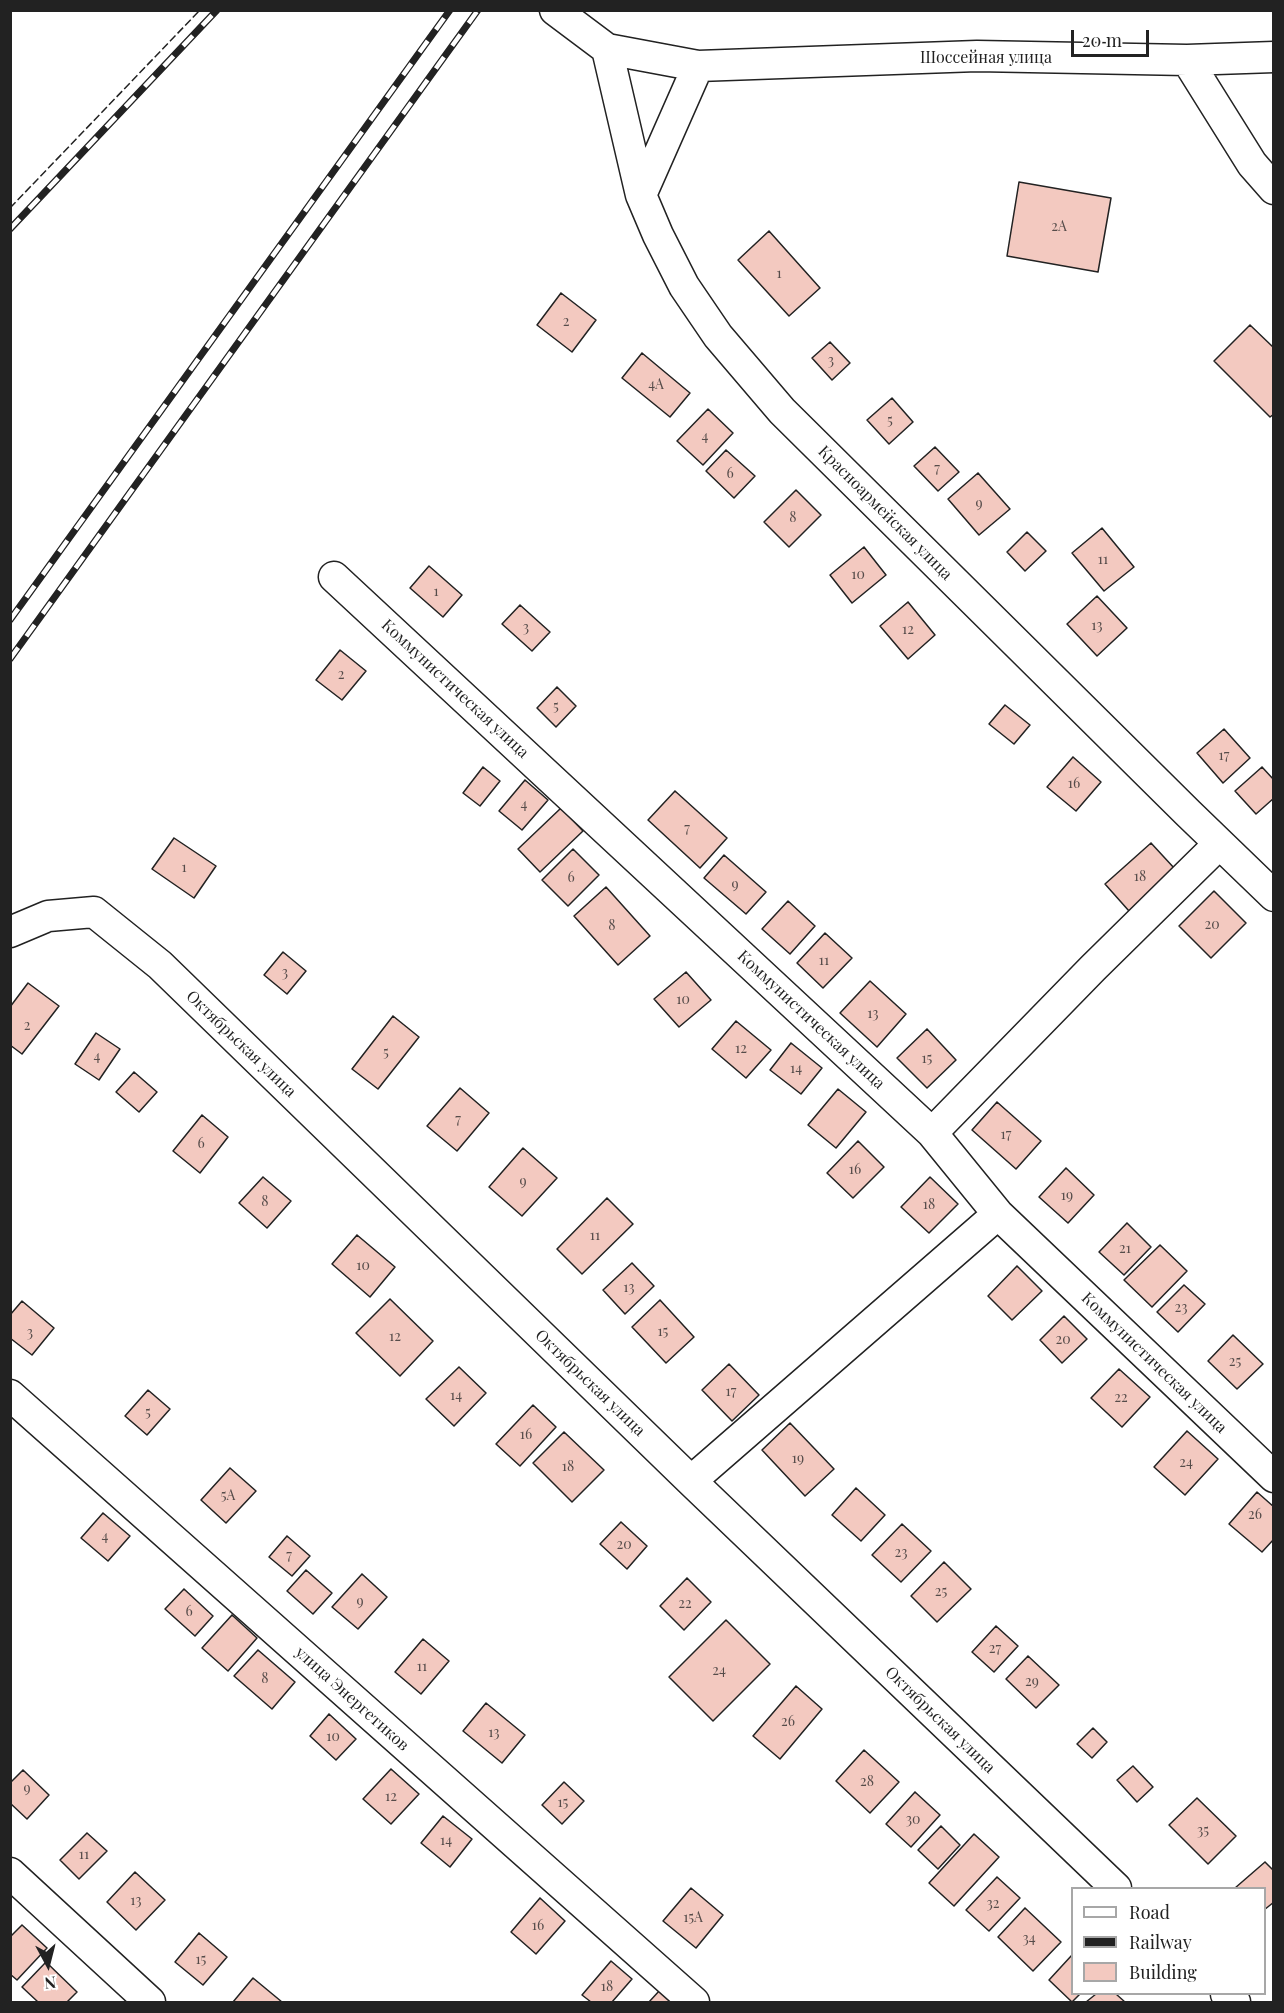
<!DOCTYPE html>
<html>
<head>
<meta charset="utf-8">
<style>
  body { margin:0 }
  #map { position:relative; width:1284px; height:2013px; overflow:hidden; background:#fff; font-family:"Playfair Display",serif }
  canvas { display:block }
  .frame { position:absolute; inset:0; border:12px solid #222; pointer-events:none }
  .legend { position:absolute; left:1071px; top:1887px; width:195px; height:108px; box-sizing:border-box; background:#fff; border:2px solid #a7a7a7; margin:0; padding:8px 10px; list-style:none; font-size:18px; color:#222 }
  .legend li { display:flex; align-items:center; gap:12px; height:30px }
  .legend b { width:30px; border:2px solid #a7a7a7 }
  .north { position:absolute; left:18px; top:1935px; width:60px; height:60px; -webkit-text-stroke:4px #fff; paint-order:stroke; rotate:173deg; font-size:16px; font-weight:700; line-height:24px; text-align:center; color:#222 }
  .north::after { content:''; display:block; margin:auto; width:21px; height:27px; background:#222; clip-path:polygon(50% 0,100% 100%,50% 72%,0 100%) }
  .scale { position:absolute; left:1071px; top:30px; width:78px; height:27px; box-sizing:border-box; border:3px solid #222; border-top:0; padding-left:8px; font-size:18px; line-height:21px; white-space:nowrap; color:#222; -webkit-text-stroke:4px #fff; paint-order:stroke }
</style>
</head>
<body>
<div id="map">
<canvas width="1284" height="2013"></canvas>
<div class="frame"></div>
<ul class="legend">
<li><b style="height:8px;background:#fff"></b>Road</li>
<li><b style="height:8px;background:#222"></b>Railway</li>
<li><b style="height:16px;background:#f3c9c0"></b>Building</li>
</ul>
<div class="north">N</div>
<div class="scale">20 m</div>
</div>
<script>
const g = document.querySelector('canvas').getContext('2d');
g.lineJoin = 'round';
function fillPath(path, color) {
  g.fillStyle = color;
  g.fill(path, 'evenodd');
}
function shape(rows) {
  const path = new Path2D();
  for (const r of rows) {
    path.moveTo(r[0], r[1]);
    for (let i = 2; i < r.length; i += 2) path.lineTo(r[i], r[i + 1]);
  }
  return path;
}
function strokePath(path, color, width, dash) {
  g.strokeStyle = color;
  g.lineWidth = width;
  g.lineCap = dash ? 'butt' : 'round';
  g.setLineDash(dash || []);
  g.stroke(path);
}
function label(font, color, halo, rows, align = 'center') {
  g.font = font + ' "Playfair Display",serif';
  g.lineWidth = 4.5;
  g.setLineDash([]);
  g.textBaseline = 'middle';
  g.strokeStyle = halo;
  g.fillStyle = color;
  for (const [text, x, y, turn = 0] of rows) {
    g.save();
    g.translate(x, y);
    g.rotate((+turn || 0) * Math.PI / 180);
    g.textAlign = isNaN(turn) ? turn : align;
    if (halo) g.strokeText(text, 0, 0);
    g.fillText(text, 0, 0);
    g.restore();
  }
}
const building = shape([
  [1019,182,1111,198,1098,272,1007,256,1019,182],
  [769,231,820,288,789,316,738,260,769,231],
  [561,293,596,320,572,352,537,325,561,293],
  [1250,325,1274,348,1274,414,1270,417,1214,361,1250,325],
  [830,342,850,363,832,380,812,358,830,342],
  [642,353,690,393,670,417,622,378,642,353],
  [892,398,913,422,889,444,867,420,892,398],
  [708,409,733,433,703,465,677,441,708,409],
  [935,447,959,472,938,491,914,466,935,447],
  [726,450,755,476,734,498,706,471,726,450],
  [978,473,1010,509,979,535,948,499,978,473],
  [796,490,821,515,789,547,764,522,796,490],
  [1102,528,1134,567,1104,591,1072,553,1102,528],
  [1027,532,1046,551,1025,571,1007,552,1027,532],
  [864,547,886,575,852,603,830,575,864,547],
  [429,566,462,595,443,617,410,588,429,566],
  [1097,596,1127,628,1097,656,1067,624,1097,596],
  [908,602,935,635,908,659,880,626,908,602],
  [520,605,550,632,532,651,502,624,520,605],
  [340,650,366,671,342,700,316,680,340,650],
  [557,687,576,706,556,727,537,708,557,687],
  [1005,705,1030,725,1014,744,989,724,1005,705],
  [1224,729,1250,758,1223,783,1197,753,1224,729],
  [1073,757,1101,782,1076,811,1047,787,1073,757],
  [483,767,500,781,480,806,463,793,483,767],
  [1262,767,1274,780,1274,798,1256,814,1235,791,1262,767],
  [525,780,548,800,522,830,499,811,525,780],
  [675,791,727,838,700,868,648,820,675,791],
  [561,808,583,831,540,872,518,849,561,808],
  [174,838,216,866,194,898,152,869,174,838],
  [1151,843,1175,869,1129,911,1105,884,1151,843],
  [573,849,599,875,568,906,542,880,573,849],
  [724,855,766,892,746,914,704,878,724,855],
  [606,887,650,936,618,965,574,916,606,887],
  [1214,891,1246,923,1211,958,1179,926,1214,891],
  [788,901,815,926,790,954,762,929,788,901],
  [825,933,852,958,823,988,797,963,825,933],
  [283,952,306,971,287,994,264,975,283,952],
  [686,972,711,1000,679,1027,654,999,686,972],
  [870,981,906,1014,877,1047,840,1013,870,981],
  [28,983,59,1006,22,1054,10,1045,10,1007,28,983],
  [393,1016,419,1037,378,1089,352,1069,393,1016],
  [736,1021,771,1050,746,1078,712,1049,736,1021],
  [927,1029,956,1060,927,1088,897,1058,927,1029],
  [96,1033,120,1049,99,1080,75,1064,96,1033],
  [791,1043,822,1068,801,1094,770,1070,791,1043],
  [134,1072,157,1092,139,1112,116,1092,134,1072],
  [460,1088,489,1113,457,1151,427,1126,460,1088],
  [838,1089,866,1112,836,1148,808,1125,838,1089],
  [997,1102,1041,1141,1016,1169,972,1130,997,1102],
  [202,1115,228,1137,200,1173,173,1151,202,1115],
  [858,1141,884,1167,853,1198,827,1173,858,1141],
  [523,1148,557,1178,522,1216,489,1187,523,1148],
  [1066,1168,1094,1195,1068,1223,1039,1197,1066,1168],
  [263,1177,291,1201,267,1228,239,1203,263,1177],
  [930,1177,958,1204,929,1233,901,1207,930,1177],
  [607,1198,633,1224,582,1274,557,1249,607,1198],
  [1127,1223,1151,1247,1124,1275,1099,1252,1127,1223],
  [357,1235,395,1267,370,1297,332,1264,357,1235],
  [1160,1245,1187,1271,1152,1307,1124,1280,1160,1245],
  [632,1263,654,1286,625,1314,603,1290,632,1263],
  [1017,1266,1042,1291,1012,1320,988,1296,1017,1266],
  [1184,1285,1205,1304,1178,1332,1157,1312,1184,1285],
  [390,1299,433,1341,400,1376,356,1333,390,1299],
  [660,1300,694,1337,666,1363,632,1327,660,1300],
  [22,1301,54,1328,32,1355,10,1338,10,1315,22,1301],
  [1064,1316,1087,1339,1062,1363,1040,1340,1064,1316],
  [1233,1335,1263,1364,1237,1389,1208,1361,1233,1335],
  [729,1364,759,1395,732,1421,702,1390,729,1364],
  [459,1367,486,1393,454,1426,426,1399,459,1367],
  [1119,1369,1150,1397,1122,1427,1091,1398,1119,1369],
  [148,1390,170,1409,147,1435,125,1416,148,1390],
  [533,1405,556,1427,520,1466,496,1444,533,1405],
  [790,1423,834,1469,805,1496,762,1450,790,1423],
  [1187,1431,1218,1459,1185,1495,1154,1467,1187,1431],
  [564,1432,604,1470,572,1502,533,1463,564,1432],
  [230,1468,256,1491,226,1523,201,1500,230,1468],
  [856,1488,885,1515,861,1541,832,1515,856,1488],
  [1257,1492,1274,1507,1274,1539,1262,1552,1229,1524,1257,1492],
  [103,1513,130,1536,108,1561,81,1538,103,1513],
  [621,1522,647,1546,627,1569,600,1544,621,1522],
  [902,1524,931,1551,901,1582,872,1555,902,1524],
  [287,1536,310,1556,292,1576,269,1557,287,1536],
  [944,1562,971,1589,937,1622,911,1596,944,1562],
  [306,1570,332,1593,313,1614,287,1591,306,1570],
  [362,1574,387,1597,358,1629,332,1607,362,1574],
  [687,1578,711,1602,684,1630,660,1606,687,1578],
  [184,1589,213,1616,195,1636,165,1609,184,1589],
  [232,1615,257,1638,228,1671,202,1648,232,1615],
  [726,1620,770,1664,713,1721,669,1677,726,1620],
  [996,1626,1018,1646,994,1672,972,1652,996,1626],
  [423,1639,449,1661,421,1694,395,1672,423,1639],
  [258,1650,295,1682,272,1709,234,1676,258,1650],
  [1028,1656,1059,1685,1036,1708,1006,1679,1028,1656],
  [796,1686,822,1709,780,1759,753,1736,796,1686],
  [486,1703,525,1735,502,1763,463,1731,486,1703],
  [329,1714,356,1739,336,1760,310,1736,329,1714],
  [1093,1728,1107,1742,1092,1758,1077,1744,1093,1728],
  [864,1750,899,1782,870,1813,836,1781,864,1750],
  [1133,1766,1153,1787,1137,1802,1117,1780,1133,1766],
  [391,1769,419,1794,391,1824,363,1799,391,1769],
  [23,1770,49,1795,27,1819,10,1803,10,1783,23,1770],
  [564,1782,584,1801,562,1824,542,1805,564,1782],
  [915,1792,940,1815,911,1847,886,1824,915,1792],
  [1197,1798,1236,1836,1208,1864,1169,1825,1197,1798],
  [443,1816,472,1839,450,1867,421,1843,443,1816],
  [941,1826,960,1845,938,1869,918,1850,941,1826],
  [87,1833,107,1851,79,1879,60,1860,87,1833],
  [974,1834,999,1857,954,1906,929,1883,974,1834],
  [1265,1862,1274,1871,1274,1902,1264,1910,1264,1888,1235,1888,1265,1862],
  [135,1872,165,1900,136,1930,107,1902,135,1872],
  [997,1877,1020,1898,989,1931,966,1910,997,1877],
  [691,1888,723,1915,696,1948,663,1921,691,1888],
  [540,1898,565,1921,536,1954,511,1932,540,1898],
  [1025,1908,1061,1942,1033,1971,998,1937,1025,1908],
  [22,1925,47,1948,17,1980,10,1974,10,1937,22,1925],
  [199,1933,227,1957,203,1985,175,1962,199,1933],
  [1072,1955,1072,1994,1080,1994,1072,2002,1049,1980,1072,1955],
  [611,1961,632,1979,612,2002,591,2002,582,1995,611,1961],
  [46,1962,77,1992,67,2002,38,2002,22,1987,46,1962],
  [253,1978,282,2002,233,2002,253,1978],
  [660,1990,674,2002,649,2002,660,1990],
  [1096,1994,1116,1994,1125,2002,1086,2002,1096,1994]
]);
const minor = shape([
  [555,10,607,49,641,195],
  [607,49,698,66,977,56,1187,60,1274,57],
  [1187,60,1252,164,1274,189],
  [698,66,641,195,658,235,684,286,718,336,782,411,1188,813,1274,896],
  [334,577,932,1133,998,1214,1274,1477],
  [10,932,48,916,94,912,160,965,691,1481,1116,1888],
  [932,1133,1093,968,1219,844],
  [10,1395,694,2002],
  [691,1481,998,1214],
  [10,1873,150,2002],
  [1226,1994,1235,2002]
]);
const rail = shape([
  [10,229,217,10],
  [10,620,450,10],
  [10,659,478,10]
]);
const fence = shape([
  [10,208,200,10]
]);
const numberNames = [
  ["2А",1059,227],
  ["1",779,274],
  ["2",566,322],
  ["3",831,361],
  ["4А",656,385],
  ["5",890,421],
  ["4",705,437],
  ["7",937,469],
  ["6",730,474],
  ["9",979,504],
  ["8",793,518],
  ["11",1103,560],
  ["10",858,575],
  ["1",436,592],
  ["13",1097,626],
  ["3",526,628],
  ["12",908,630],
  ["2",341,675],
  ["5",556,707],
  ["17",1224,756],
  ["16",1074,784],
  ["4",524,805],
  ["7",687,829],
  ["1",184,868],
  ["18",1140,877],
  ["6",571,878],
  ["9",735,885],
  ["20",1212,925],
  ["8",612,926],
  ["11",824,961],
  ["3",285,973],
  ["10",683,1000],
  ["13",873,1014],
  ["2",27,1026],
  ["12",741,1049],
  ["5",386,1053],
  ["4",97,1057],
  ["15",927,1059],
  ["14",796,1069],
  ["7",458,1120],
  ["17",1006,1135],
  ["6",201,1144],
  ["16",855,1170],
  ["9",523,1182],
  ["19",1067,1196],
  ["8",265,1202],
  ["18",929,1205],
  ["11",595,1236],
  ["21",1125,1249],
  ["10",363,1266],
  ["13",629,1288],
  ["23",1181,1308],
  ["15",663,1332],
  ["3",30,1333],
  ["12",395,1337],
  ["20",1063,1340],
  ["25",1235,1362],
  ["17",731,1392],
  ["14",456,1396],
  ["22",1121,1398],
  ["5",148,1413],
  ["16",526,1435],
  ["19",798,1459],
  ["24",1186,1463],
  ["18",568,1467],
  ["5А",228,1496],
  ["26",1255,1515],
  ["4",105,1537],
  ["20",624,1545],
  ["23",901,1553],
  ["7",289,1556],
  ["25",941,1592],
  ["9",360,1602],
  ["22",685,1604],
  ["6",189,1612],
  ["27",995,1649],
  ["11",422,1667],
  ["24",719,1671],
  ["8",265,1679],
  ["29",1032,1682],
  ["26",788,1722],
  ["13",494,1733],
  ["10",333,1737],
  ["28",867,1782],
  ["9",27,1789],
  ["12",391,1797],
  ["15",563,1803],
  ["30",913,1820],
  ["35",1203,1831],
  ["14",446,1841],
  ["11",84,1855],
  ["13",136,1901],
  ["32",993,1904],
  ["15А",693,1918],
  ["16",538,1926],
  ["34",1029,1939],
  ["15",201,1960],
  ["18",607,1987]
];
const streetNames = [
  ["Шоссейная улица",986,58],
  ["Красноармейская улица",885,513,45],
  ["Коммунистическая улица",455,689,43],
  ["Коммунистическая улица",811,1020,43],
  ["Октябрьская улица",241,1044,44],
  ["Коммунистическая улица",1154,1363,44],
  ["Октябрьская улица",590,1383,44],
  ["улица Энергетиков",352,1699,42],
  ["Октябрьская улица",940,1720,44]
];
fillPath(building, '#f3c9c0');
strokePath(building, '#222', 1.5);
strokePath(minor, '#222', 33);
strokePath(minor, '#fff', 30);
strokePath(rail, '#222', 7);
strokePath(rail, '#fff', 4.5, [14]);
strokePath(fence, '#222', 1.5, [8, 3]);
label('14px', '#564c4a', null, numberNames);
label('16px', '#222', '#fff', streetNames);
</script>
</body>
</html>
